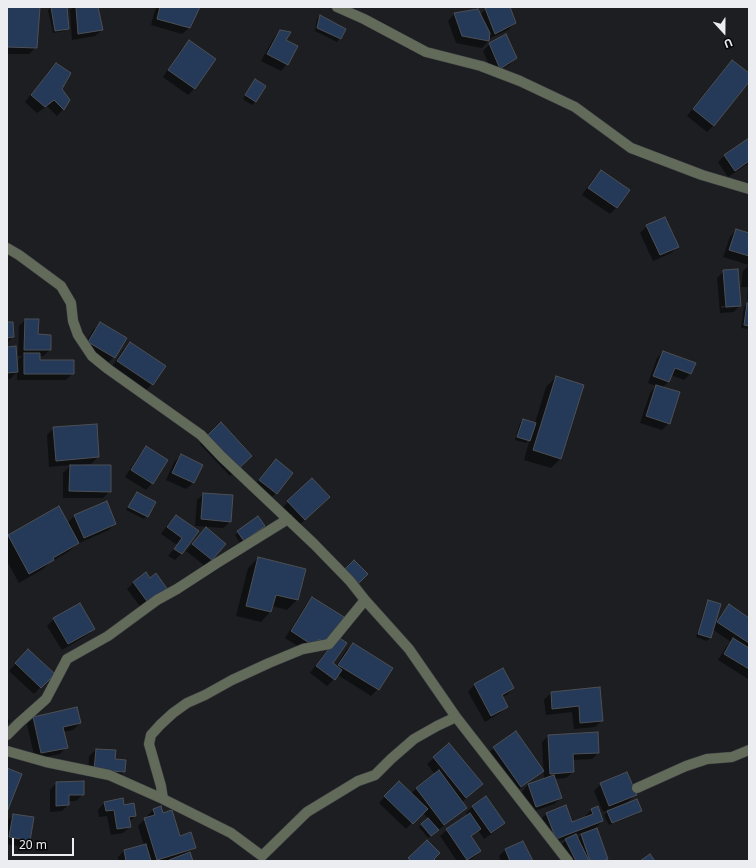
<!DOCTYPE html>
<html>
<head>
<meta charset="utf-8">
<style>
  body { margin:0 }
  #map { position:relative; width:756px; height:868px; overflow:hidden; background:#1c1e22; font-family:"Noto Sans",sans-serif }
  canvas { display:block }
  .frame { position:absolute; inset:0; border:8px solid #ebedf0; pointer-events:none }
  .north { position:absolute; left:704px; top:12px; width:40px; height:40px; -webkit-text-stroke:3px #07080a; paint-order:stroke; rotate:159deg; font-size:11px; font-weight:700; line-height:16px; text-align:center; color:#ebedf0 }
  .north::after { content:''; display:block; margin:auto; width:14px; height:18px; background:#ebedf0; clip-path:polygon(50% 0,100% 100%,50% 72%,0 100%) }
  .scale { position:absolute; left:12px; top:838px; width:62px; height:18px; box-sizing:border-box; border:2px solid #ebedf0; border-top:0; padding-left:5px; font-size:12px; line-height:14px; white-space:nowrap; color:#ebedf0; -webkit-text-stroke:3px #07080a; paint-order:stroke }
</style>
</head>
<body>
<div id="map">
<canvas width="756" height="868"></canvas>
<div class="frame"></div>
<div class="north">U</div>
<div class="scale">20 m</div>
</div>
<script>
const g = document.querySelector('canvas').getContext('2d');
g.lineJoin = 'round';
function fillPath(path, color) {
  g.fillStyle = color;
  g.fill(path, 'evenodd');
}
function shape(rows) {
  const path = new Path2D();
  for (const r of rows) {
    path.moveTo(r[0], r[1]);
    for (let i = 2; i < r.length; i += 2) path.lineTo(r[i], r[i + 1]);
  }
  return path;
}
function strokePath(path, color, width, dash) {
  g.strokeStyle = color;
  g.lineWidth = width;
  g.lineCap = dash ? 'butt' : 'round';
  g.setLineDash(dash || []);
  g.stroke(path);
}
const shadow = shape([
  [7,7,39,7,36,47,29,54,7,54],
  [51,7,66,7,68,28,64,31,53,33,48,10],
  [73,7,97,7,102,30,95,36,72,40,70,10],
  [156,7,198,7,189,28,182,34,151,25],
  [495,7,509,7,515,23,508,30,488,39,488,41,482,48,456,43,448,21,454,14,477,10,480,15,486,9],
  [320,16,340,38,337,42,315,31,317,19],
  [280,31,285,40,287,64,281,71,261,61,274,38],
  [189,42,195,88,188,95,163,77,182,48],
  [490,44,516,58,509,65,493,74,483,51],
  [732,61,749,75,749,80,714,125,707,132,687,116,725,68],
  [56,65,61,89,69,100,63,109,57,116,47,106,37,113,25,102,49,71],
  [255,80,265,86,255,102,252,105,243,99,252,83],
  [749,139,749,163,728,177,718,162,725,155],
  [601,171,628,190,616,208,610,214,582,195,594,178],
  [647,226,678,246,671,253,653,261,640,233],
  [736,230,749,234,749,265,723,257,730,237],
  [749,265,749,300,747,299,748,287,741,287,743,271],
  [724,271,740,305,734,312,720,313,717,278],
  [734,305,734,307,721,308,721,306],
  [748,304,749,305,749,329,741,328,744,307],
  [25,320,37,335,50,350,43,356,39,356,39,361,73,373,66,380,17,380,17,372,10,379,7,379,7,348,16,362,22,356,18,356,19,326],
  [7,323,13,337,7,343],
  [100,323,125,338,114,357,107,364,82,349,93,330],
  [130,344,152,384,146,390,111,368,123,350],
  [663,352,694,364,690,374,684,380,671,375,669,381,662,388,669,423,662,430,640,423,650,393,656,386,648,383,657,358],
  [556,377,561,458,551,468,524,460,530,439,526,443,515,440,520,423,523,420,535,423,546,387],
  [54,428,98,457,91,464,80,465,80,466,110,491,103,498,63,498,63,473,71,465,49,467,47,435],
  [206,437,245,462,230,476,200,444],
  [147,447,152,483,146,490,125,477,140,454],
  [181,456,201,465,193,483,186,489,166,480,174,462],
  [269,467,292,474,276,493,269,500,253,487],
  [137,493,147,516,144,519,126,510,134,496],
  [204,494,230,522,223,528,195,526,197,500],
  [288,502,322,504,298,526,282,508],
  [58,507,67,523,75,516,115,523,109,530,77,544,68,552,49,563,43,569,19,583,7,561,7,537],
  [176,516,197,531,181,554,175,560,168,556,177,545,161,534,169,523],
  [257,518,263,526,240,543,235,535],
  [200,535,225,544,205,566,186,551],
  [258,558,305,570,297,600,287,610,272,606,270,612,261,622,236,616,248,568],
  [146,573,161,595,142,609,127,589,133,583],
  [313,598,326,643,307,652,285,638,306,605],
  [709,601,714,624,723,612,729,606,749,619,748,679,718,660,727,646,731,642,712,629,710,638,707,641,696,637,706,604],
  [54,619,94,629,87,635,62,650,47,626],
  [353,644,392,668,378,689,371,696,338,675,327,686,310,673,331,645,331,663,336,666,346,650],
  [28,651,53,674,34,694,9,671],
  [503,669,513,688,507,695,502,697,507,706,500,713,485,722,468,692,474,685],
  [599,689,602,720,595,727,574,729,572,712,546,715,544,700,551,693],
  [7,718,10,721,7,725],
  [34,718,80,723,73,730,63,732,66,747,60,754,35,759,27,724],
  [548,736,598,753,592,759,572,760,573,772,566,778,555,779,561,798,554,804,529,813,522,792,528,785,544,780,542,742],
  [449,745,482,784,462,802,466,807,459,814,428,838,419,827,428,819,423,812,406,829,379,803,399,782,411,794,416,788,435,774,427,764],
  [494,748,543,771,536,777,514,793,487,754],
  [96,750,114,760,124,772,118,778,88,777,89,756],
  [56,783,83,794,76,801,68,801,68,805,62,811,50,812,50,790],
  [601,784,636,794,626,804,640,811,637,814,609,825,604,815,610,809,603,812,594,791],
  [104,803,123,806,135,816,129,822,130,826,123,833,111,835,107,816,99,817,98,810],
  [473,806,504,823,497,830,484,839,478,830,470,837,480,851,473,858,468,861,457,861,440,836,447,830,468,816,466,813],
  [153,810,162,814,180,837,195,847,189,853,192,861,170,861,171,859,165,861,118,861,118,857,124,851,144,845,138,826,145,819,147,818,147,816],
  [591,810,602,821,596,828,607,859,604,861,566,861,559,847,568,838,550,845,540,820,547,813,572,823,585,818,585,816],
  [584,832,577,839,575,835],
  [14,815,29,840,22,847,7,844,7,821],
  [505,850,531,861,501,861,499,856]
]);
const building = shape([
  [7,7,40,7,37,48,7,47,7,7],
  [51,7,67,7,69,29,55,31,51,7],
  [76,7,98,7,103,30,78,34,76,7],
  [160,7,200,7,190,28,157,19,160,7],
  [491,7,510,7,516,23,495,34,485,8,491,7],
  [478,9,490,33,489,41,462,36,454,13,478,9],
  [320,15,346,29,341,39,317,28,320,15],
  [280,30,291,32,286,40,298,46,288,65,267,54,280,30],
  [506,34,517,58,500,69,489,43,506,34],
  [189,40,216,59,195,89,168,70,189,40],
  [732,60,749,73,749,82,714,126,693,109,732,60],
  [56,63,71,73,62,89,70,100,64,110,54,100,45,107,31,95,56,63],
  [255,79,266,86,256,102,245,95,255,79],
  [749,138,749,161,735,171,724,155,749,138],
  [601,170,630,190,617,208,588,188,601,170],
  [665,217,679,247,660,255,646,225,665,217],
  [736,229,749,233,749,256,729,250,736,229],
  [738,269,741,306,726,307,723,270,738,269],
  [747,303,749,304,749,326,744,325,747,303],
  [25,319,39,319,38,334,51,335,51,350,24,350,25,319],
  [7,322,13,322,14,337,7,338,7,322],
  [100,322,127,338,115,358,88,342,100,322],
  [130,342,166,366,153,385,117,361,130,342],
  [16,346,18,372,7,373,7,347,16,346],
  [663,351,696,363,691,374,675,368,669,382,653,376,663,351],
  [24,353,40,353,40,360,74,360,74,374,24,374,24,353],
  [556,376,584,385,561,459,533,450,556,376],
  [656,385,680,392,670,424,646,416,656,385],
  [523,419,536,423,530,441,517,437,523,419],
  [221,422,252,456,237,470,206,437,221,422],
  [97,424,99,457,56,461,53,427,97,424],
  [146,446,168,460,153,484,131,470,146,446],
  [181,454,203,465,194,483,172,473,181,454],
  [276,459,293,473,277,494,259,480,276,459],
  [70,465,111,465,111,492,69,491,70,465],
  [312,478,330,497,305,520,287,501,312,478],
  [137,492,156,502,148,517,128,507,137,492],
  [203,493,233,495,231,522,201,519,203,493],
  [107,501,116,524,84,538,74,515,107,501],
  [59,506,79,543,53,558,54,560,29,574,8,535,59,506],
  [176,515,199,531,182,554,174,549,182,538,167,527,176,515],
  [258,516,265,526,244,541,237,531,258,516],
  [206,527,226,544,212,560,192,544,206,527],
  [258,557,306,569,298,600,276,595,271,612,246,606,258,557],
  [354,560,368,574,356,586,343,571,354,560],
  [146,572,150,578,156,573,168,590,149,604,133,582,146,572],
  [312,597,344,617,327,644,319,639,314,646,291,631,312,597],
  [708,600,721,604,711,638,698,634,708,600],
  [80,603,95,629,68,644,53,618,80,603],
  [729,604,749,618,749,643,717,622,729,604],
  [338,637,347,643,333,663,342,670,335,680,316,666,338,637],
  [733,638,749,648,749,669,724,654,733,638],
  [353,643,393,668,379,690,338,665,353,643],
  [28,649,55,674,41,688,15,663,28,649],
  [503,668,514,688,502,695,508,707,491,716,474,684,503,668],
  [600,687,603,721,580,723,579,706,552,709,551,692,600,687],
  [77,707,81,723,63,727,68,748,41,753,33,717,77,707],
  [516,731,544,771,521,787,493,747,516,731],
  [598,732,599,753,573,754,574,772,550,774,548,735,598,732],
  [449,743,483,784,466,798,433,757,449,743],
  [96,749,116,750,115,759,126,760,125,772,94,770,96,749],
  [7,768,22,774,7,812,7,768],
  [439,770,467,808,444,825,416,788,439,770],
  [627,772,637,795,609,806,600,783,627,772],
  [554,775,562,798,536,807,528,784,554,775],
  [84,781,84,795,69,795,69,805,56,806,56,782,84,781],
  [399,781,428,809,413,824,384,796,399,781],
  [486,796,505,823,491,833,472,806,486,796],
  [123,798,124,805,134,803,136,816,129,817,131,827,117,829,114,810,106,811,104,802,123,798],
  [637,799,642,811,612,823,607,811,637,799],
  [566,805,572,822,593,814,591,809,598,806,603,821,556,839,546,813,566,805],
  [161,806,163,813,172,810,180,836,191,832,196,848,157,860,144,818,155,815,153,809,161,806],
  [470,813,481,829,471,836,481,851,467,860,446,829,470,813],
  [13,814,34,817,30,841,9,837,13,814],
  [428,818,439,830,431,836,421,824,428,818],
  [597,828,608,859,602,861,590,861,581,834,597,828],
  [576,834,589,861,576,861,565,839,576,834],
  [427,840,440,853,434,859,436,861,411,861,408,858,427,840],
  [523,841,533,861,510,861,505,849,523,841],
  [146,844,151,861,126,861,124,850,146,844],
  [190,852,193,861,169,861,169,860,190,852],
  [650,854,655,861,640,861,650,854]
]);
const minor = shape([
  [337,7,364,19,426,52,481,66,520,81,575,107,631,148,702,175,749,189],
  [7,248,19,255,61,286,71,303,73,321,78,335,92,356,108,369,201,435,222,457,314,544,350,581,365,600,409,649,456,717,568,861],
  [7,735,19,723,46,699,67,659,108,636,157,600,177,589,217,563,288,519],
  [7,751,46,762,109,775,163,799,161,786,149,744,151,735,160,725,173,713,187,703,205,695,232,680,269,663,303,649,329,644,365,600],
  [637,788,686,766,707,759,732,757,749,750],
  [163,799,231,833,262,856,307,812,358,781,375,775,391,759,414,739,437,726,456,717]
]);
fillPath(shadow, '#0007');
fillPath(building, '#253959');
strokePath(building, '#4d5054', 1);
strokePath(minor, '#393b3f', 11);
strokePath(minor, '#626a5a', 10);
</script>
</body>
</html>
